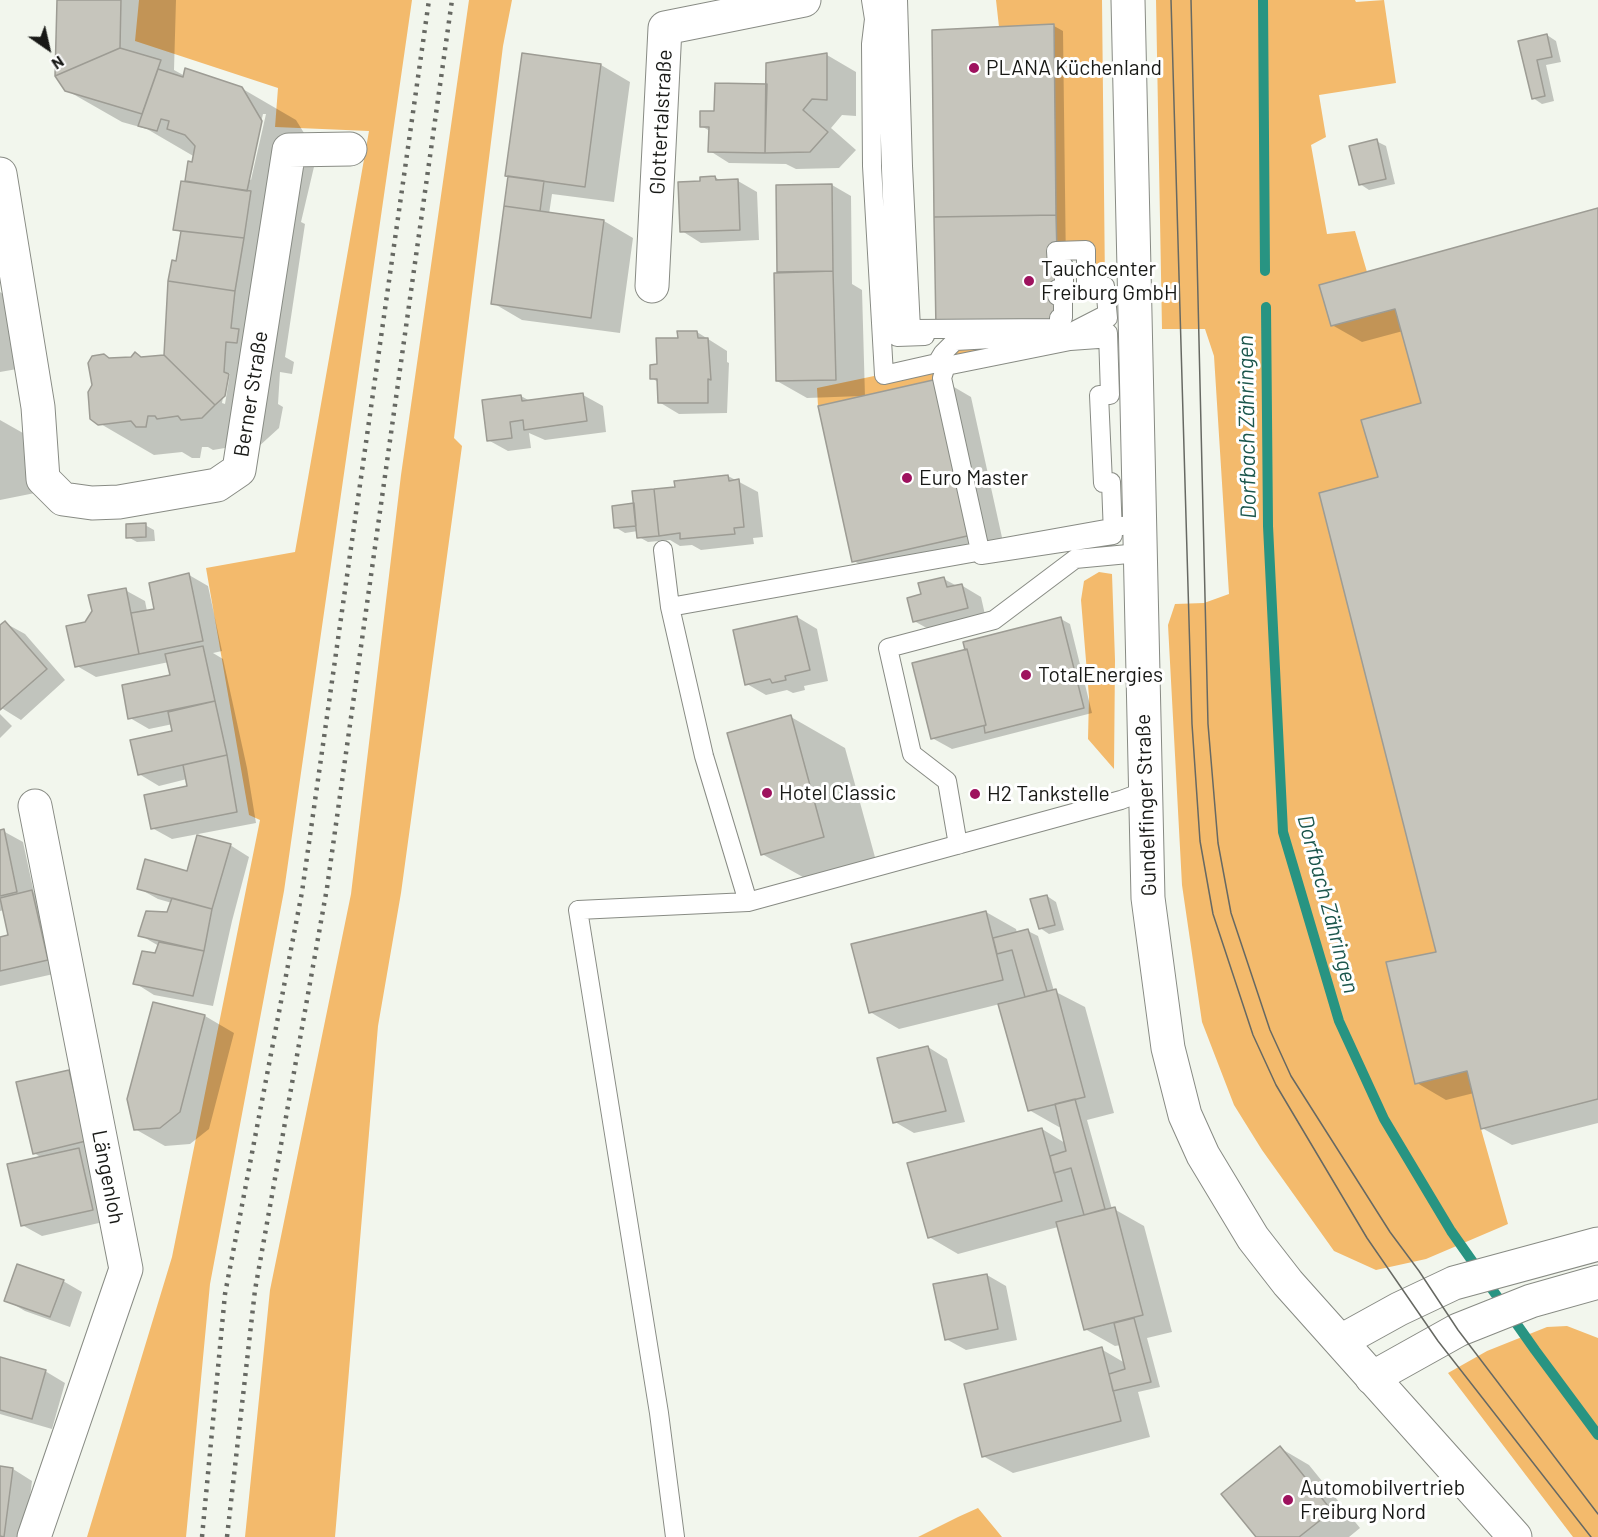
<!DOCTYPE html>
<html>
<head>
<meta charset="utf-8">
<style>
  body { margin:0 }
  #map { position:relative; width:1598px; height:1537px; overflow:hidden; background:#f2f6ed; font-family:Barlow,sans-serif }
  canvas { display:block }
  .north { position:absolute; left:18px; top:18px; width:60px; height:60px; -webkit-text-stroke:4px #fff; paint-order:stroke; rotate:146deg; font-size:16px; font-weight:700; line-height:24px; text-align:center; color:#181916 }
  .north::after { content:''; display:block; margin:auto; width:21px; height:27px; background:#181916; clip-path:polygon(50% 0,100% 100%,50% 72%,0 100%) }
</style>
</head>
<body>
<div id="map">
<canvas width="1598" height="1537"></canvas>
<div class="north">N</div>
</div>
<script>
const g = document.querySelector('canvas').getContext('2d');
g.lineJoin = 'round';
function fillPath(path, color) {
  g.fillStyle = color;
  g.fill(path, 'evenodd');
}
function shape(rows) {
  const path = new Path2D();
  for (const r of rows) {
    path.moveTo(r[0], r[1]);
    for (let i = 2; i < r.length; i += 2) path.lineTo(r[i], r[i + 1]);
  }
  return path;
}
function strokePath(path, color, width, dash) {
  g.strokeStyle = color;
  g.lineWidth = width;
  g.lineCap = dash ? 'butt' : 'round';
  g.setLineDash(dash || []);
  g.stroke(path);
}
function label(font, color, halo, rows, align = 'center') {
  g.font = font + ' Barlow,sans-serif';
  g.lineWidth = 6;
  g.setLineDash([]);
  g.textBaseline = 'middle';
  g.strokeStyle = halo;
  g.fillStyle = color;
  for (const [text, x, y, turn = 0] of rows) {
    g.save();
    g.translate(x, y);
    g.rotate((+turn || 0) * Math.PI / 180);
    g.textAlign = isNaN(turn) ? turn : align;
    if (halo) g.strokeText(text, 0, 0);
    g.fillText(text, 0, 0);
    g.restore();
  }
}
const green = shape([
  [139,0,412,0,284,891,210,1284,186,1537,87,1537,172,1257,260,820,249,815,206,568,295,552,369,131,275,127,278,88,135,41],
  [469,0,512,0,503,46,454,438,462,446,401,893,378,1026,335,1537,245,1537,270,1290,351,894,401,475],
  [996,0,1102,0,1105,286,1086,285,1086,250,1056,251,1054,25,999,27],
  [1156,0,1355,0,1356,2,1384,0,1396,83,1319,95,1326,137,1311,145,1327,234,1355,231,1367,272,1320,285,1331,326,1395,309,1421,403,1362,420,1378,477,1319,493,1436,952,1415,1084,1467,1071,1481,1129,1508,1224,1426,1259,1376,1270,1334,1251,1262,1150,1234,1105,1202,1022,1182,885,1168,625,1175,604,1204,603,1229,594,1214,356,1205,329,1162,329],
  [1086,325,1108,333,961,364,942,378,818,406,817,388,936,363,955,341],
  [1099,572,1112,574,1115,660,1114,769,1088,739,1089,697,1081,600,1084,581],
  [1567,1326,1598,1338,1598,1537,1573,1537,1448,1373,1487,1351,1547,1327],
  [978,1508,1002,1537,918,1537,958,1517]
]);
const shadow = shape([
  [58,0,176,0,174,70,185,76,241,88,296,120,317,154,301,222,305,224,285,357,294,362,292,374,280,372,278,404,283,407,279,428,257,448,231,447,213,450,208,447,202,447,200,458,192,458,182,452,154,455,99,423,111,360,165,356,182,233,175,229,187,183,189,163,194,164,195,157,147,129,122,122,66,90],
  [263,114,266,114,251,180,248,178],
  [227,373,230,373,225,404,222,403],
  [1054,26,1063,31,1066,269,1072,273,1073,294,1066,293,1072,302,1072,323,946,334],
  [1547,35,1556,41,1561,62,1546,65,1554,101,1542,104,1533,98,1520,42],
  [827,55,856,72,856,116,842,115,831,128,856,150,839,168,796,169,786,164,729,163,710,151,710,131,701,126,715,112,767,86,767,64],
  [601,65,630,82,614,202,552,194,549,214,604,221,633,238,620,333,522,320,493,303,511,208,506,206],
  [1376,141,1386,146,1395,184,1369,190,1360,184],
  [715,177,722,182,738,181,757,192,759,240,701,243,682,231,701,182],
  [832,185,851,196,852,284,862,290,865,397,942,380,971,397,1005,551,883,578,854,561,862,396,807,398,777,381,783,274,779,272],
  [1598,210,1598,1123,1512,1145,1482,1128,1474,1093,1446,1100,1417,1083,1438,954,1380,478,1423,404,1403,331,1362,342,1332,325],
  [0,292,3,294,17,369,0,372],
  [697,332,727,351,727,362,729,363,727,413,679,414,659,402,659,383,652,378,658,366],
  [583,395,603,406,606,432,545,440,529,433,531,448,508,451,488,440,521,396,530,401],
  [0,420,30,437,40,492,0,500],
  [728,476,758,492,763,537,753,538,754,544,701,550,692,545,680,546,670,540,648,542,639,537,638,531,625,533,615,527,635,505,677,488],
  [145,525,154,530,155,541,137,542,128,537],
  [189,575,208,586,222,651,213,653,223,659,247,768,256,823,172,839,152,828,189,788,187,779,159,786,139,774,174,732,173,724,149,729,130,718,172,676,169,662,96,677,77,666,86,624,125,590,145,601,147,611,155,610],
  [944,579,957,586,961,585,981,597,986,619,934,632,914,621,923,595],
  [797,617,817,629,828,681,804,686,805,690,793,693,787,690,766,695,747,684],
  [1061,619,1070,624,1092,713,952,749,932,738,969,650],
  [5,623,25,634,65,680,21,720,0,707,0,627],
  [0,714,12,726,0,738],
  [791,717,845,748,878,868,817,885,762,854],
  [3,831,23,842,34,893,51,903,67,971,0,986,0,938,10,936,5,910,0,911,0,832],
  [230,845,249,857,232,921,213,1006,154,995,135,983,156,955,159,946,140,935,168,914,172,903,158,899,138,888,189,872],
  [1047,896,1056,902,1064,930,1049,934,1040,928],
  [986,912,1016,929,1017,933,1028,931,1038,936,1054,991,1085,1007,1114,1113,1087,1120,1112,1209,1114,1209,1144,1226,1172,1332,1147,1338,1160,1387,1138,1392,1150,1437,1013,1473,983,1456,1101,1349,1125,1363,1121,1345,1115,1346,1085,1329,1058,1227,958,1254,929,1237,1042,1129,1065,1143,1061,1126,1059,1127,1029,1110,1000,1004,899,1029,870,1012],
  [154,1004,205,1016,234,1033,209,1129,190,1144,165,1146,135,1129],
  [928,1047,947,1059,965,1122,914,1133,895,1122],
  [69,1071,88,1083,112,1220,42,1236,22,1225,42,1158,34,1153],
  [987,1275,1006,1286,1017,1340,966,1350,946,1339],
  [63,1281,82,1292,70,1327,25,1311,6,1300],
  [0,1358,45,1371,65,1383,52,1429,0,1414],
  [1280,1448,1309,1465,1360,1528,1349,1537,1258,1537],
  [0,1468,13,1469,32,1481,25,1537,0,1537]
]);
const stream = shape([
  [1263,0,1265,271],
  [1266,307,1268,526,1283,832,1339,1021,1384,1119,1451,1231,1535,1350,1598,1435]
]);
const building = shape([
  [57,0,121,0,120,48,55,76,57,0],
  [1054,24,1056,215,934,217,932,30,1054,24],
  [1547,34,1552,57,1537,60,1545,96,1532,99,1518,41,1547,34],
  [120,48,161,60,142,114,65,91,55,76,120,48],
  [522,53,601,64,585,187,505,176,522,53],
  [827,53,827,100,812,99,803,110,828,132,810,152,765,153,766,63,827,53],
  [185,68,242,87,262,121,247,191,185,181,188,161,192,162,195,146,185,135,167,129,169,121,161,119,157,131,138,126,158,69,183,77,185,68],
  [715,83,767,84,765,153,708,152,709,127,700,127,700,111,714,111,715,83],
  [1377,139,1386,179,1359,185,1349,146,1377,139],
  [508,176,544,181,540,211,504,206,508,176],
  [715,176,716,180,738,179,740,230,680,232,678,182,700,181,700,177,715,176],
  [181,181,251,191,244,238,173,230,181,181],
  [832,184,833,271,777,272,776,185,832,184],
  [504,206,604,220,591,318,491,304,504,206],
  [1598,208,1598,1099,1481,1129,1467,1071,1415,1084,1386,962,1436,952,1319,493,1378,477,1361,420,1421,403,1395,309,1331,326,1319,285,1598,208],
  [1056,215,1059,328,936,329,934,217,1056,215],
  [181,231,244,238,235,291,168,281,172,260,176,261,181,231],
  [833,271,836,380,776,381,774,273,833,271],
  [168,281,235,291,231,328,239,329,237,343,226,342,224,372,229,374,225,396,215,405,164,355,168,281],
  [677,331,697,331,698,338,708,338,711,380,708,379,708,403,658,403,657,379,650,379,650,365,657,364,656,338,678,338,677,331],
  [135,352,141,357,164,355,215,405,202,418,181,420,178,416,157,419,155,416,148,416,146,427,136,427,131,421,98,425,90,419,88,392,92,385,88,363,92,356,104,354,109,358,131,357,135,352],
  [942,378,976,534,852,562,818,406,942,378],
  [583,393,587,421,524,430,523,420,510,422,512,438,487,441,482,400,521,395,522,401,583,393],
  [728,475,729,481,739,479,744,527,734,528,735,534,680,539,680,533,659,536,654,489,675,487,674,481,728,475],
  [654,489,659,536,637,538,632,491,654,489],
  [634,503,636,526,614,528,612,506,634,503],
  [146,523,146,537,126,538,126,524,146,523],
  [189,573,203,641,139,654,131,613,154,609,149,583,189,573],
  [944,577,947,587,962,584,968,608,913,622,907,598,921,594,918,583,944,577],
  [126,588,139,654,75,667,66,626,85,622,92,611,88,595,126,588],
  [797,616,810,670,785,676,786,680,772,683,770,679,745,685,733,630,797,616],
  [1061,617,1084,708,985,733,984,726,986,725,967,649,965,650,963,642,1061,617],
  [5,621,47,669,0,710,0,625,5,621],
  [203,646,215,701,128,719,122,685,170,675,165,654,203,646],
  [967,649,986,725,931,739,912,663,967,649],
  [215,701,227,755,138,775,130,740,172,731,168,712,215,701],
  [791,715,824,837,761,855,727,733,791,715],
  [227,755,237,812,151,829,144,795,187,786,183,765,227,755],
  [4,829,17,892,0,896,0,830,4,829],
  [197,835,231,844,212,909,137,889,145,859,187,871,197,835],
  [32,890,48,960,0,971,0,937,8,935,0,898,32,890],
  [1047,895,1055,925,1039,929,1030,899,1047,895],
  [172,898,212,909,204,951,138,936,146,911,167,912,172,898],
  [986,911,1003,980,869,1013,851,944,986,911],
  [1028,929,1047,991,1025,997,1012,950,997,954,993,938,1028,929],
  [159,942,204,951,193,996,133,984,142,951,155,953,159,942],
  [1056,989,1085,1097,1028,1111,998,1004,1056,989],
  [153,1002,205,1015,180,1112,160,1128,134,1130,127,1099,153,1002],
  [928,1046,946,1111,893,1123,877,1058,928,1046],
  [69,1070,86,1141,33,1154,16,1082,69,1070],
  [1075,1099,1105,1209,1084,1215,1071,1168,1054,1173,1050,1156,1066,1151,1055,1104,1075,1099],
  [1042,1128,1062,1201,928,1238,907,1163,1042,1128],
  [79,1148,93,1210,21,1226,7,1164,79,1148],
  [1115,1207,1143,1315,1084,1330,1056,1222,1115,1207],
  [17,1264,64,1280,50,1317,4,1301,17,1264],
  [987,1274,998,1329,945,1340,933,1284,987,1274],
  [1134,1318,1151,1382,1113,1391,1109,1374,1125,1369,1114,1323,1134,1318],
  [1102,1347,1121,1421,982,1457,964,1384,1102,1347],
  [0,1357,46,1370,32,1419,0,1410,0,1357],
  [1280,1446,1332,1511,1299,1537,1256,1537,1221,1494,1280,1446],
  [0,1466,13,1468,4,1537,0,1536,0,1466]
]);
const service = shape([
  [871,0,874,19,871,44,872,166,884,375,937,363,943,353,955,341,1066,335,1105,315,1108,318,1105,286,1086,285,1086,250,1056,251,1057,266,1064,266,1064,289,1057,289,1057,296,1063,295,1063,318,1059,318,1059,328,911,329,903,166,898,0],
  [885,0,897,337,925,336],
  [1108,333,1110,395,1099,395,1103,483,1111,482,1113,535,981,555,942,378,946,366,1070,341,1098,339,1108,333],
  [663,550,670,607],
  [958,845,947,781,912,754,888,648,994,620,1075,559,1139,553],
  [748,902,704,756,670,607,1139,523],
  [675,1537,659,1413,578,910,748,902,1121,800,1145,791]
]);
const minor = shape([
  [0,174,38,407,43,479,63,499,92,503,119,502,217,485,239,470,289,150,350,149],
  [652,286,665,28,804,0],
  [1341,1341,1399,1309,1454,1283,1598,1244],
  [1372,1378,1458,1330,1531,1301,1598,1282],
  [34,1537,126,1269,35,806]
]);
const tertiary = shape([
  [1128,0,1148,898,1168,1048,1185,1115,1203,1155,1253,1238,1288,1283,1515,1537]
]);
const tram = shape([
  [1171,0,1192,724,1200,841,1213,914,1253,1035,1276,1085,1367,1238,1438,1341,1591,1537],
  [1191,0,1208,724,1218,843,1231,913,1270,1030,1291,1076,1390,1232,1419,1271,1458,1330,1598,1514]
]);
const rail = shape([
  [202,1537,225,1294,302,892,429,0],
  [227,1537,255,1290,327,888,452,0]
]);
const markers = [
  [974,68,6,"#9e125e"],
  [1029,281,6,"#9e125e"],
  [907,478,6,"#9e125e"],
  [1026,675,6,"#9e125e"],
  [767,793,6,"#9e125e"],
  [975,794,6,"#9e125e"],
  [1288,1500,6,"#9e125e"]
];
const poiNames = [
  ["PLANA Küchenland",986,68],
  ["Tauchcenter",1041,269],
  ["Freiburg GmbH",1041,293],
  ["Euro Master",919,478],
  ["TotalEnergies",1038,675],
  ["Hotel Classic",779,793],
  ["H2 Tankstelle",987,794],
  ["Automobilvertrieb",1300,1488],
  ["Freiburg Nord",1300,1512]
];
const streetNames = [
  ["Glottertalstraße",661,122,-87],
  ["Berner Straße",251,394,-81],
  ["Gundelfinger Straße",1146,805,-92],
  ["Längenloh",108,1177,79]
];
const waterNames = [
  ["Dorfbach Zähringen",1247,427,-91],
  ["Dorfbach Zähringen",1328,904,75]
];
fillPath(green, '#f3ba6c');
fillPath(shadow, '#0003');
strokePath(stream, '#289482', 10);
fillPath(building, '#c6c5bc');
strokePath(building, '#9d9c94', 1.5);
strokePath(service, '#888b84', 20);
strokePath(minor, '#888b84', 35);
strokePath(tertiary, '#888b84', 35);
strokePath(service, '#fff', 18);
strokePath(minor, '#fff', 33);
strokePath(tertiary, '#fff', 33);
strokePath(tram, '#676963', 1.5);
strokePath(rail, '#676963', 4.5, [3, 6]);
for (const [x, y, r, color] of markers) {
  const dot = new Path2D();
  dot.arc(x, y, r, 0, 2 * Math.PI);
  g.fillStyle = color;
  g.fill(dot);
  strokePath(dot, '#fff', 2);
}
label('21px', '#181916', '#fff', poiNames, 'left');
label('21px', '#181916', '#fff', streetNames);
label('italic 22px', '#1b564c', '#fff', waterNames);
</script>
</body>
</html>
